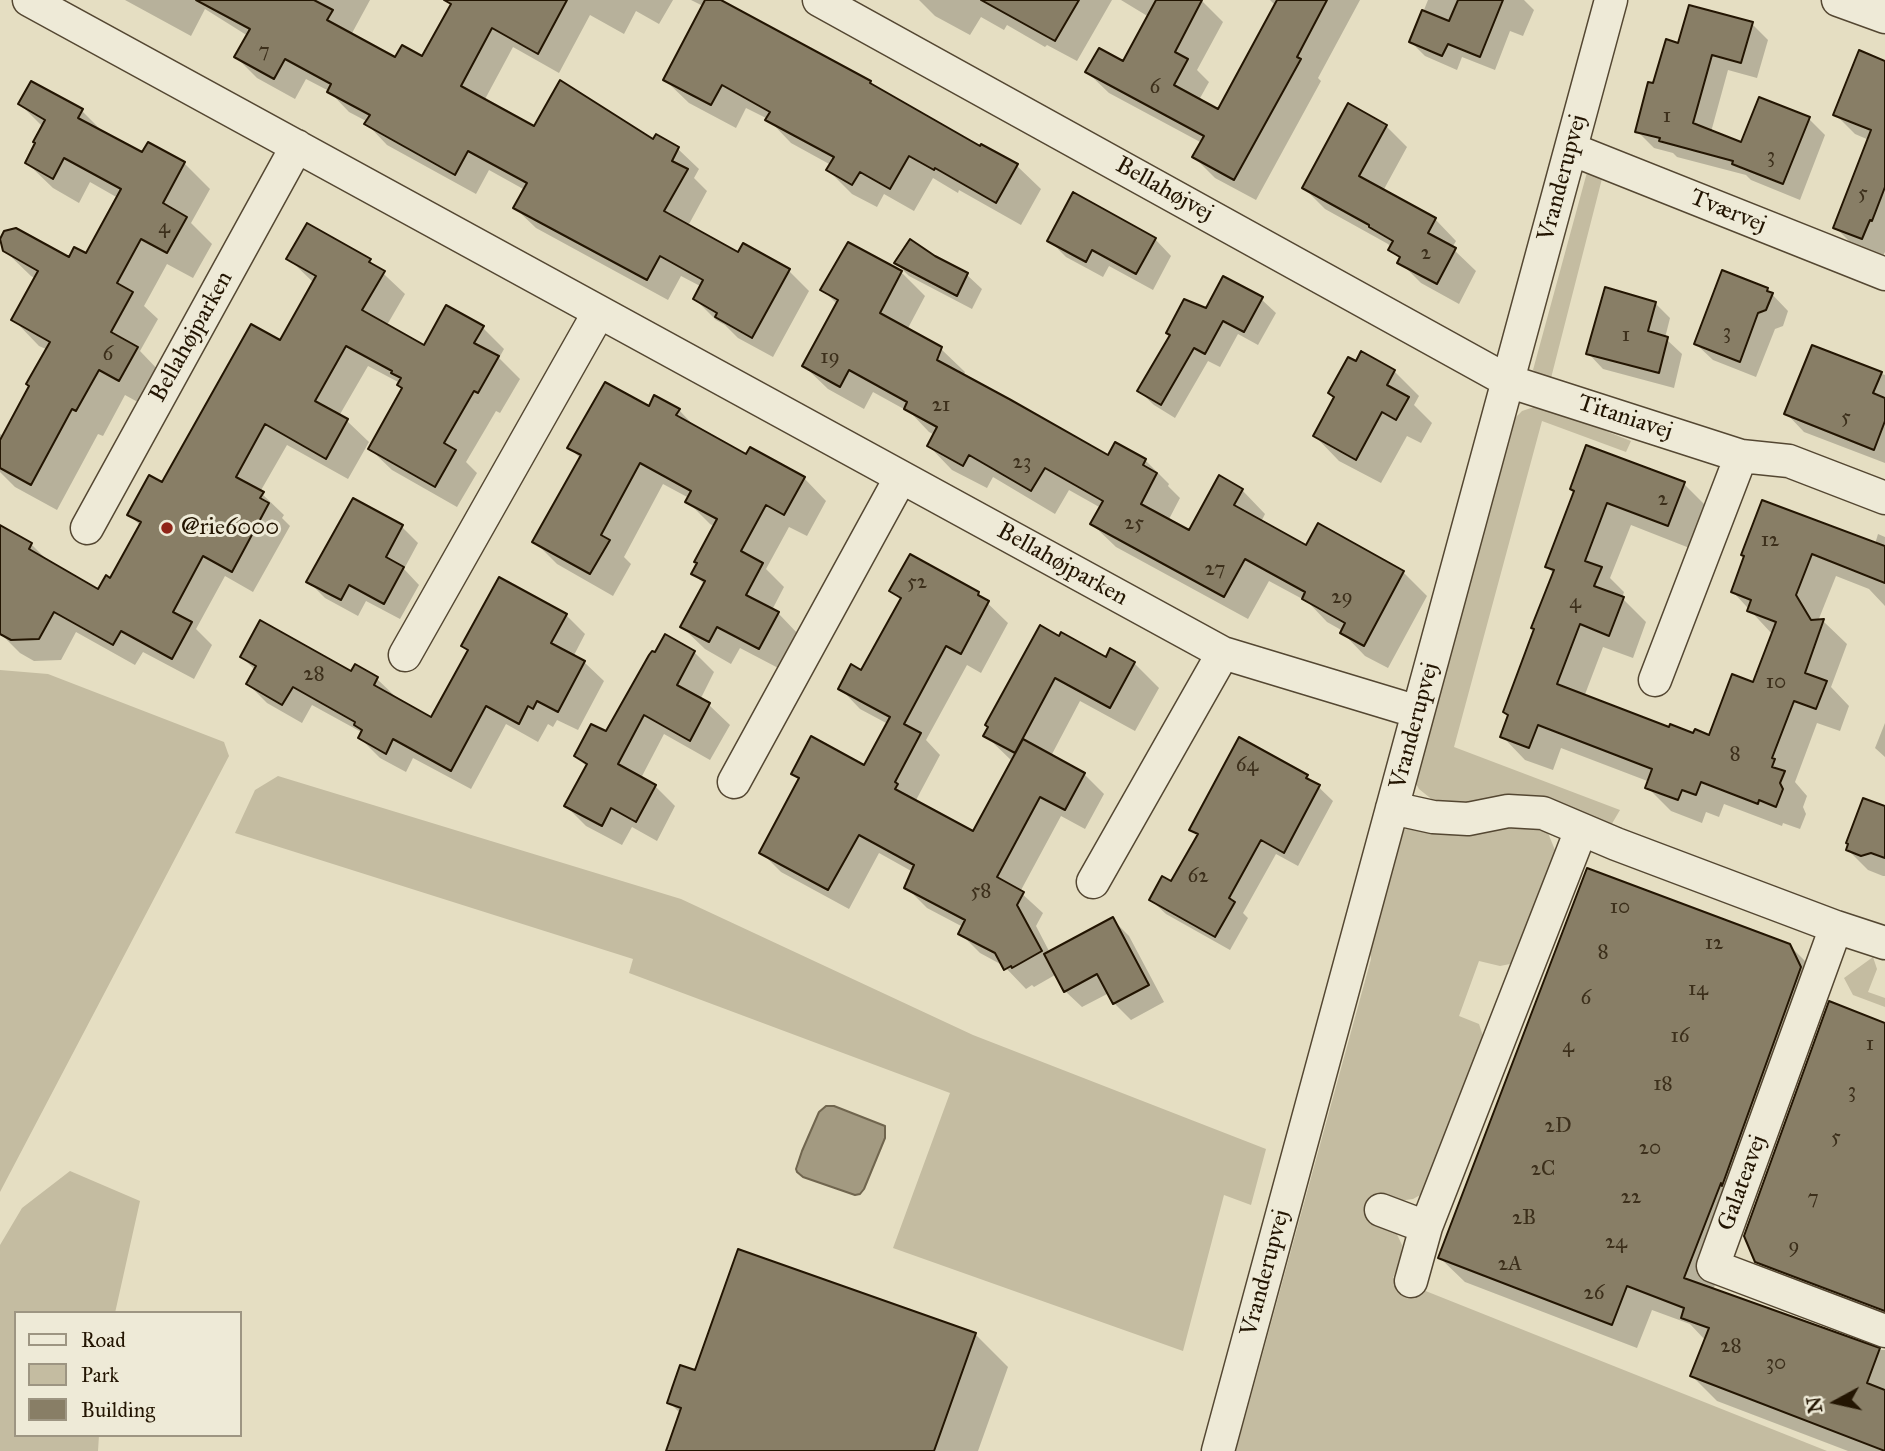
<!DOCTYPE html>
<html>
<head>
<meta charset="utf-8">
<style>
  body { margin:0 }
  #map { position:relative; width:1885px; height:1451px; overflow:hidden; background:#e5dec2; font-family:"IM FELL Great Primer",serif }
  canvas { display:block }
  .legend { position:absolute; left:14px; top:1311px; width:228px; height:126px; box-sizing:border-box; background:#eeead7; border:2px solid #9d9582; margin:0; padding:9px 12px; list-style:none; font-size:21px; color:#231502 }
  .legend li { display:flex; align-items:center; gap:14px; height:35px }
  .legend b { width:35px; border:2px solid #9d9582 }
  .north { position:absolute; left:1801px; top:1367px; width:70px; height:70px; -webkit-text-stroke:5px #eeead7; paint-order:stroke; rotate:262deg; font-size:19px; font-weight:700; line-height:28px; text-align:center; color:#231502 }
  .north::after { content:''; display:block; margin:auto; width:24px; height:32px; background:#231502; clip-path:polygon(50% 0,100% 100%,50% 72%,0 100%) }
</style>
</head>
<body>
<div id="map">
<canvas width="1885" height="1451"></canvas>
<ul class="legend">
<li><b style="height:9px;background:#eeead7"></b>Road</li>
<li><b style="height:19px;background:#c4bca1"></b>Park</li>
<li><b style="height:19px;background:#887e66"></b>Building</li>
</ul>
<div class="north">N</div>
</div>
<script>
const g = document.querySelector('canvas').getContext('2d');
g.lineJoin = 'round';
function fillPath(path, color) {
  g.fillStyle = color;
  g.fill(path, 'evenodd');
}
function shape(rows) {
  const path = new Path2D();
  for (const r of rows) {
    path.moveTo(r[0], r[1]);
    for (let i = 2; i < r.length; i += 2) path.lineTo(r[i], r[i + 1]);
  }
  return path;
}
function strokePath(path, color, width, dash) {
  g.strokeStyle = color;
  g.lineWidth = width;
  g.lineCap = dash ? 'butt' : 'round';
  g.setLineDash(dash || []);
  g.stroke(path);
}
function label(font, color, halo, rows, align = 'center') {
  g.font = font + ' "IM FELL Great Primer",serif';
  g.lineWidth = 6;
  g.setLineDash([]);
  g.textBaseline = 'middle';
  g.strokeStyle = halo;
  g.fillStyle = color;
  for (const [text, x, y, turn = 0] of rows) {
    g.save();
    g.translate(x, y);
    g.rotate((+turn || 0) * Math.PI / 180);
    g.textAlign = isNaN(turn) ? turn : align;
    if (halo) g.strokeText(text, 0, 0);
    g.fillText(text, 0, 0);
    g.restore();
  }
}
const green = shape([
  [1589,165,1605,167,1550,382,1533,370],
  [1540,405,1631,441,1626,452,1542,421,1454,747,1620,810,1610,827,1521,798,1495,797,1460,804,1434,801,1419,789,1414,780,1513,420,1522,411],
  [0,670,48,674,224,742,229,756,0,1192],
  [278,776,681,899,973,1035,1266,1149,1251,1205,1224,1195,1183,1351,893,1248,950,1093,629,973,633,959,235,833,255,790],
  [1524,824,1548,833,1557,855,1515,963,1500,966,1479,961,1459,1016,1479,1024,1484,1039,1424,1193,1413,1199,1398,1201,1395,1230,1402,1245,1400,1260,1393,1278,1827,1451,1236,1451,1371,959,1369,945,1398,832,1414,826],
  [1873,957,1877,969,1868,992,1885,998,1885,1007,1853,995,1844,978],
  [70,1171,140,1201,115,1313,16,1313,16,1435,99,1435,98,1451,0,1451,0,1245,22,1208]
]);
const water = shape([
  [826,1106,834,1106,885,1126,885,1138,864,1189,860,1194,855,1195,803,1177,797,1172,796,1169,802,1151,819,1112,826,1106]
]);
const shadow = shape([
  [125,0,370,0,351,35,396,60,423,58,459,0,673,0,659,24,636,11,624,34,590,15,559,73,513,47,484,101,535,129,654,141,657,136,678,149,699,169,694,178,707,191,688,226,739,255,789,271,809,291,773,357,738,338,725,325,716,320,695,299,702,287,681,276,668,300,536,228,515,208,525,190,489,170,476,194,387,145,367,124,368,122,349,112,329,91,306,79,295,99,257,78,236,57,248,36,205,9,191,36],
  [691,0,717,0,870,82,877,90,981,148,1017,166,1041,189,1021,225,959,190,958,193,933,178,914,211,884,194,877,207,852,194,828,170,831,165,791,143,768,119,746,108,736,128,689,103,665,80,703,6],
  [919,0,1112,0,1077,61,1047,45,1045,47,1007,25,1004,30,981,17,970,35,935,16],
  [1121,0,1201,0,1223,22,1197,70,1209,82,1199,100,1219,111,1276,6,1270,0,1360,0,1318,78,1321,81,1256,200,1215,178,1194,157,1202,143,1109,93,1087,72,1124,63,1149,17],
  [1428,0,1524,0,1534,10,1523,36,1510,31,1495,70,1462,57,1457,70,1425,56,1411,42],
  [1752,24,1768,40,1757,78,1728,70,1711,132,1742,145,1809,119,1825,135,1800,200,1751,180,1746,175,1677,157,1673,153,1654,148,1637,131,1655,86,1679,45],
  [1885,62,1885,252,1882,258,1855,247,1835,227,1869,140,1855,134,1835,114],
  [32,83,82,111,107,136,142,155,184,163,210,189,191,223,212,244,193,278,167,264,144,306,158,319,140,351,162,374,145,406,125,395,103,436,98,434,57,510,15,487,0,472,0,434,4,436,48,350,39,346,14,320,36,279,31,276,4,250,69,260,87,255,118,198,90,182,79,203,53,188,27,163,43,127,20,104],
  [1386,126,1407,147,1383,191,1435,219,1456,241,1452,248,1476,271,1459,304,1421,283,1400,262,1401,260,1390,249,1391,247,1388,244,1325,209,1304,188],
  [1155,239,1171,256,1153,290,1109,266,1103,277,1066,257,1049,240],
  [848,244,903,274,925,296,907,330,941,349,965,372,963,376,1109,457,1145,460,1169,484,1168,486,1180,498,1168,521,1189,532,1242,490,1265,514,1261,522,1307,547,1403,572,1427,596,1388,668,1365,656,1342,632,1343,631,1327,622,1308,602,1269,581,1248,619,1116,547,1092,524,1101,508,1069,490,1055,514,993,477,987,488,952,470,929,446,935,435,929,432,911,413,873,392,864,409,828,389,804,366,838,305,822,289],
  [934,258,967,275,982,289,972,309,909,276,896,263],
  [289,259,370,261,405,294,387,325,425,348,483,328,504,349,499,358,520,379,500,413,496,411,466,462,477,473,457,507,392,470,370,449,404,389,400,383,368,366,339,416,347,421,369,442,348,479,287,445,260,492,284,515,282,518,290,526,253,592,225,576,196,629,212,645,194,679,143,652,135,665,76,632,61,660,34,661,20,653,0,633,0,527,31,544,49,562,99,591,111,580,141,526,129,515,163,484,281,343,314,283],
  [1767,289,1788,311,1783,326,1775,329,1756,377,1713,360,1696,344],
  [1261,299,1276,313,1258,345,1238,334,1220,367,1208,361,1175,418,1154,405,1139,391,1206,310],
  [1655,303,1670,318,1665,338,1682,354,1674,388,1603,369,1588,353],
  [1813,347,1885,375,1885,463,1804,432,1786,413],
  [1394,371,1419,396,1414,405,1432,423,1421,443,1407,436,1381,483,1339,461,1315,436,1335,398,1330,393],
  [649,408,679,410,698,430,747,457,804,478,826,501,807,536,789,527,766,569,784,587,772,610,778,613,800,636,782,670,740,648,731,664,705,649,682,627,705,585,693,573,715,527,710,524,687,501,689,498,663,484,624,557,631,564,613,596,557,564,534,541,581,459,570,448],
  [1684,484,1707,507,1692,549,1631,525,1610,578,1624,592,1622,598,1646,622,1633,658,1603,647,1584,697,1670,729,1694,736,1710,737,1754,684,1773,635,1733,592,1745,557,1875,544,1878,534,1885,537,1885,606,1869,589,1836,576,1818,621,1823,621,1847,644,1831,687,1849,706,1840,731,1817,723,1795,782,1807,796,1803,807,1806,814,1800,829,1783,823,1782,826,1724,804,1719,817,1706,812,1702,823,1671,811,1647,787,1650,782,1561,748,1553,770,1525,760,1502,736,1554,574,1547,567,1576,492],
  [402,527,418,543,404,569,419,585,400,619,366,601,358,616,325,598,308,581],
  [892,591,978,594,1008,623,981,673,967,665,926,740,940,755,915,802,974,834,1013,762,985,735,1041,628,1106,659,1134,663,1159,688,1135,731,1080,701,1051,756,1084,774,1104,794,1085,829,1061,816,1020,892,1043,913,1036,926,1050,953,1113,920,1129,936,1164,1002,1131,1020,1114,1003,1109,993,1082,1007,1065,991,1055,975,1034,987,1032,985,1026,989,1004,966,980,953,960,933,963,927,927,908,906,887,913,872,879,853,849,909,781,872,761,852,800,780,793,773,865,768,888,724,860,709,840,688,862,672,901,601],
  [566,615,585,634,573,657,584,662,604,681,578,730,557,720,553,727,548,724,538,742,506,724,471,789,413,758,406,772,380,758,360,738,363,733,312,705,302,723,267,703,248,684,256,671,242,657,352,673,356,666,377,679,397,698,432,719,469,652,463,646],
  [694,652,714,672,700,700,709,705,730,725,710,760,664,734,641,778,655,786,675,806,657,841,632,827,622,845,586,826,566,806,587,767,576,756,606,734],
  [1885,723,1885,757,1875,748],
  [1307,776,1333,801,1298,866,1276,854,1243,913,1248,918,1230,950,1166,914,1151,900,1172,884,1199,836,1191,829],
  [1885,808,1885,876,1883,876,1868,870,1848,850],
  [1789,945,1815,971,1746,1207,1713,1290,1878,1350,1885,1350,1885,1451,1848,1451,1717,1401,1692,1376,1706,1341,1690,1324,1652,1310,1637,1348,1465,1282,1440,1258],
  [1885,1025,1885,1326,1782,1287,1756,1261],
  [739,1251,976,1335,1008,1367,978,1451,668,1451,681,1414,669,1402,696,1373]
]);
const building = shape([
  [196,0,314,0,333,10,327,20,395,57,402,45,422,56,451,4,444,0,567,0,538,54,492,28,461,86,534,126,560,80,653,139,656,134,679,147,672,161,688,169,664,211,738,252,743,243,790,269,752,338,715,317,717,313,693,299,703,280,660,256,647,280,513,208,527,183,468,151,455,175,364,124,370,115,327,92,331,84,285,59,274,79,234,57,250,29,196,0],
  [705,0,721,0,871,81,870,83,980,146,981,144,1018,164,996,203,935,168,934,170,909,156,890,189,860,172,852,185,826,170,834,157,765,120,770,112,722,85,711,105,663,80,705,0],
  [981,0,1079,0,1055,41,981,0],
  [1156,0,1202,0,1175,52,1188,59,1174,85,1218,109,1277,0,1327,0,1297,57,1301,59,1234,180,1192,157,1204,136,1085,72,1099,48,1123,61,1156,0],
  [1458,0,1503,0,1480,57,1448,44,1442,56,1409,42,1422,10,1449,21,1458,0],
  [1689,5,1753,22,1741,63,1712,55,1693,123,1741,142,1759,97,1810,117,1783,184,1732,164,1733,161,1659,141,1660,138,1635,132,1648,82,1653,83,1666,39,1678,43,1689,5],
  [1859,50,1885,61,1885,187,1872,221,1870,220,1862,239,1833,228,1871,130,1833,115,1859,50],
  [31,81,83,109,78,118,142,152,148,142,185,162,163,203,187,217,167,253,141,239,117,283,133,292,111,332,138,347,119,381,99,370,76,411,72,409,31,485,0,468,0,440,29,386,26,384,50,342,11,320,38,271,3,251,0,239,4,231,16,228,69,257,74,247,86,253,121,189,64,158,53,179,25,163,35,143,33,142,45,120,18,104,31,81],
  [1348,103,1387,125,1359,176,1436,218,1428,233,1456,248,1437,284,1397,263,1400,257,1388,250,1393,241,1369,227,1369,225,1302,188,1348,103],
  [1073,192,1156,238,1136,274,1092,250,1086,262,1047,241,1073,192],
  [307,223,371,259,369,262,385,271,362,310,424,345,446,305,484,326,474,343,499,356,478,393,474,391,444,443,456,450,435,487,368,449,402,388,397,385,401,378,391,373,392,371,346,346,315,401,348,419,326,459,265,424,236,477,264,492,260,498,269,503,232,572,203,556,173,612,192,622,172,659,121,631,113,645,54,612,39,639,11,640,0,634,0,525,32,543,29,549,98,589,106,575,110,578,141,522,127,515,149,475,162,482,251,324,280,340,316,276,286,259,307,223],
  [910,239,935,256,968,273,957,296,894,263,910,239],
  [848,242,902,271,880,313,942,347,937,360,1011,400,1108,455,1115,442,1146,459,1143,465,1157,473,1141,504,1189,530,1219,475,1243,489,1234,505,1306,545,1318,523,1404,571,1364,646,1340,633,1345,623,1302,599,1305,592,1245,559,1224,597,1090,524,1103,501,1045,468,1031,491,969,455,963,466,927,446,937,427,904,409,907,402,849,370,840,387,802,366,838,300,820,290,848,242],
  [1722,270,1768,288,1767,291,1773,293,1766,310,1758,313,1740,362,1694,344,1722,270],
  [1223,276,1263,297,1244,332,1223,321,1205,354,1194,348,1161,405,1137,391,1170,335,1166,333,1184,299,1206,308,1223,276],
  [1605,287,1656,302,1648,331,1668,337,1659,373,1586,354,1605,287],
  [1812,345,1882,372,1873,393,1885,398,1885,421,1874,450,1784,414,1812,345],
  [1361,351,1395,370,1387,385,1409,397,1396,420,1382,412,1356,460,1313,436,1334,397,1328,393,1348,357,1356,361,1361,351],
  [605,382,649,406,654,395,680,409,676,415,746,454,750,447,805,477,784,515,766,505,741,551,763,563,746,595,779,612,759,649,717,627,709,642,680,627,705,581,691,574,697,563,694,562,717,519,685,502,691,491,640,463,601,535,610,540,590,574,532,542,581,455,567,448,605,382],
  [1586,445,1685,482,1668,526,1607,503,1585,561,1602,567,1594,586,1624,597,1609,636,1580,624,1557,684,1669,727,1670,724,1693,733,1695,729,1709,735,1732,674,1753,682,1776,622,1747,611,1751,600,1731,592,1744,556,1741,555,1762,500,1885,546,1885,583,1812,554,1796,595,1811,620,1824,619,1805,673,1827,681,1816,709,1794,701,1772,758,1775,759,1772,767,1785,771,1780,783,1783,789,1776,807,1759,800,1758,804,1701,782,1696,795,1682,790,1678,800,1645,788,1652,769,1538,725,1529,748,1500,737,1508,715,1503,712,1534,629,1531,628,1554,570,1545,567,1574,491,1570,489,1586,445],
  [353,498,403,525,386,557,404,567,384,604,349,585,341,600,306,582,353,498],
  [910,554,979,592,978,595,989,601,961,654,946,646,904,724,921,733,895,782,898,784,895,789,973,831,1023,739,1085,773,1065,810,1040,797,997,877,1024,892,1017,905,1042,951,1012,968,1011,966,1004,970,995,953,958,934,965,920,904,888,914,865,859,835,828,890,759,853,799,778,791,774,811,736,864,765,890,717,838,689,851,664,861,670,901,598,889,591,910,554],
  [499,577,567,614,551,643,585,661,558,712,537,701,533,709,528,706,519,724,486,706,451,771,393,739,386,754,358,738,362,730,354,725,355,722,293,687,282,705,246,684,256,666,240,657,260,620,351,671,355,664,378,677,374,685,431,717,468,650,461,646,499,577],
  [1040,625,1059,636,1061,632,1106,657,1110,648,1135,662,1110,708,1055,678,1015,753,983,736,988,727,985,725,1040,625],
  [665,634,695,651,677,685,710,703,690,741,644,715,618,764,656,785,636,822,611,808,602,826,564,806,587,764,574,756,591,724,606,731,649,655,652,651,655,652,665,634],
  [1239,737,1308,775,1306,778,1320,785,1284,853,1261,840,1229,898,1235,902,1215,937,1149,900,1162,876,1171,881,1198,834,1189,830,1239,737],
  [1863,798,1885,806,1885,858,1871,853,1861,856,1846,850,1848,844,1846,843,1863,798],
  [1587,868,1790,944,1801,967,1722,1186,1721,1183,1684,1278,1880,1348,1867,1383,1885,1390,1885,1451,1690,1376,1709,1328,1681,1318,1684,1308,1627,1286,1612,1325,1438,1258,1587,868],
  [1113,917,1149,985,1113,1004,1097,974,1064,992,1044,954,1113,917],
  [1829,1001,1885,1023,1885,1311,1755,1262,1744,1236,1829,1001],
  [738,1249,976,1333,934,1451,666,1451,681,1408,667,1403,672,1388,680,1365,695,1370,738,1249]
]);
const street = shape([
  [29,0,1223,653,1418,712],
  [819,0,1508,381,1741,456,1789,461,1885,498],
  [1838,0,1885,17],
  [1571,149,1885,274],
  [87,528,297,146],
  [405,655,599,312],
  [1655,680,1741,456],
  [734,782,901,477],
  [1392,808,1433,817,1468,819,1508,811,1543,813,1616,844,1836,927,1885,943],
  [1093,882,1223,653],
  [1836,927,1713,1266,1885,1331],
  [1381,1210,1426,1227],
  [1411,1281,1426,1227,1581,830],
  [1218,1451,1611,0]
]);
const markers = [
  [167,528,7,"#8f2418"]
];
const numberNames = [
  ["7",264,52],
  ["6",1155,88],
  ["1",1667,117],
  ["3",1771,157],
  ["5",1863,194],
  ["4",164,228],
  ["2",1426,254],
  ["3",1727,333],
  ["1",1626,336],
  ["6",108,355],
  ["19",830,358],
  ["21",941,406],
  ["5",1846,418],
  ["23",1022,463],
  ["2",1663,500],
  ["25",1134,524],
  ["12",1770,541],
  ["27",1215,570],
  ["52",917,583],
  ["29",1342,598],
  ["4",1575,603],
  ["28",314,675],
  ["10",1776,683],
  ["8",1735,755],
  ["64",1247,766],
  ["62",1198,877],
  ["58",981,892],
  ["10",1620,908],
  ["12",1714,944],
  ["8",1603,953],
  ["14",1698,990],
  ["6",1586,999],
  ["16",1680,1037],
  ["1",1870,1045],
  ["4",1568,1047],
  ["18",1663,1085],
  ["3",1852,1092],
  ["2D",1558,1127],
  ["5",1836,1138],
  ["20",1650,1149],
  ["2C",1543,1170],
  ["22",1631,1198],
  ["7",1813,1199],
  ["2B",1524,1219],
  ["24",1616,1243],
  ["9",1794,1247],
  ["2A",1510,1265],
  ["26",1594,1294],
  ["28",1731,1347],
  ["30",1776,1364]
];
const streetNames = [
  ["Vranderupvej",1563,178,-75],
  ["Bellahøjvej",1164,190,29],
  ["Tværvej",1728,212,22],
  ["Bellahøjparken",192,337,-61],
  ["Titaniavej",1625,418,18],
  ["Bellahøjparken",1062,565,29],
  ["Vranderupvej",1415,726,-75],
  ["Galateavej",1743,1183,-70],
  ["Vranderupvej",1266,1273,-75]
];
const poiNames = [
  ["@rie6000",181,528]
];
fillPath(green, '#c4bca1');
fillPath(water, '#a39a81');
strokePath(water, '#70654e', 2);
fillPath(shadow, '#0003');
fillPath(building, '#887e66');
strokePath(building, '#231502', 2);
strokePath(street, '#544732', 35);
strokePath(street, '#eeead7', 32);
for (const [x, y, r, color] of markers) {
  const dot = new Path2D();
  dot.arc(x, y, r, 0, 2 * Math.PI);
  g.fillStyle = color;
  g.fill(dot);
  strokePath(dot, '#eeead7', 2.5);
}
label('21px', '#3c2f1b', null, numberNames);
label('24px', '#231502', '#eeead7', streetNames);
label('24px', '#231502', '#eeead7', poiNames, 'left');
</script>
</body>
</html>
